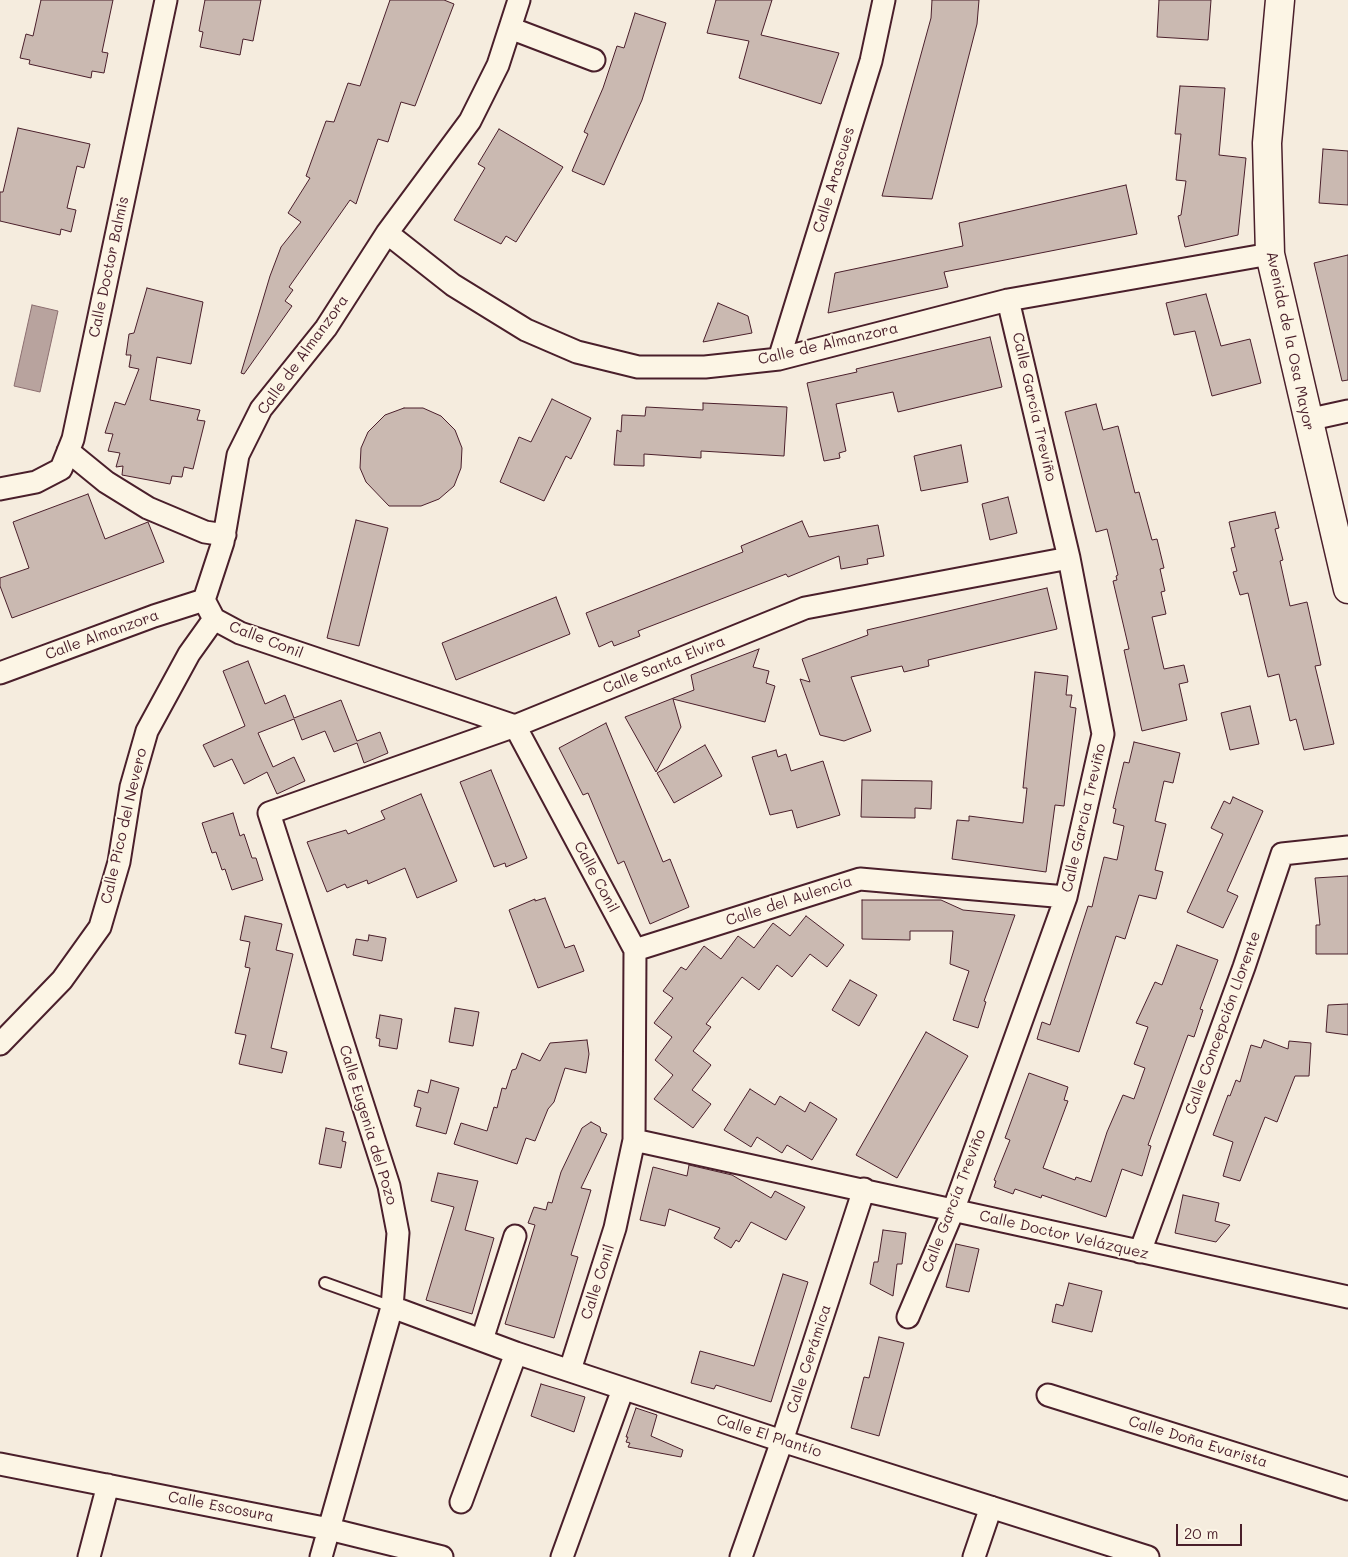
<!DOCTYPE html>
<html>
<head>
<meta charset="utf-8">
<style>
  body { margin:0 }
  #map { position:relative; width:1348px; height:1557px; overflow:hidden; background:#f5ecde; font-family:Mali,sans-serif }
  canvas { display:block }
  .scale { position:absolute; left:1176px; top:1524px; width:66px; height:22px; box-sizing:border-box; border:2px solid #4a1f2b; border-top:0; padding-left:6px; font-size:15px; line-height:18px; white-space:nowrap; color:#4a1f2b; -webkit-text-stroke:4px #fcf5e5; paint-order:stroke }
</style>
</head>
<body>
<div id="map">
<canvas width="1348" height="1557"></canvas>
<div class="scale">20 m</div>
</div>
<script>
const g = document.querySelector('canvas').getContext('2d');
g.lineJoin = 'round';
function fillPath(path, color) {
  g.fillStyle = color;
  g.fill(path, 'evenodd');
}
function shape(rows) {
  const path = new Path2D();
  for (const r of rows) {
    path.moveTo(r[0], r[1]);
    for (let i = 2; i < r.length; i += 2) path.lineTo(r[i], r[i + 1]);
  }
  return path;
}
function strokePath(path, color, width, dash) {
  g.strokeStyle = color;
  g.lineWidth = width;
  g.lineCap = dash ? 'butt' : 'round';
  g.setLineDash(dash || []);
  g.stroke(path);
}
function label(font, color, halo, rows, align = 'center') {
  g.font = font + ' Mali,sans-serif';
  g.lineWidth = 4;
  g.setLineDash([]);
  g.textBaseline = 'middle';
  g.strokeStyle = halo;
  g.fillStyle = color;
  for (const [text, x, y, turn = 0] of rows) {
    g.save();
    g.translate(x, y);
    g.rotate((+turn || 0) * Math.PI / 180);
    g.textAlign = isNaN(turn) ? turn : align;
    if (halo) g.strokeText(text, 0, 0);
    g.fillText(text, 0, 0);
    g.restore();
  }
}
const water = shape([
  [32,305,58,311,40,392,14,386,32,305]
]);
const building = shape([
  [41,0,113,0,102,52,108,53,104,73,92,71,91,78,29,64,30,60,20,58,26,34,33,36,41,0],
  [205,0,261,0,253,41,243,39,240,55,200,47,203,32,199,31,205,0],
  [390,0,444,0,454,4,415,106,401,102,388,142,378,139,356,204,350,200,289,287,293,290,285,301,292,306,244,374,241,373,270,276,281,247,301,222,288,213,310,178,306,176,326,121,334,122,348,83,360,86,390,0],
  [716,0,772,0,761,35,839,53,821,104,739,78,749,41,707,33,716,0],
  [932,0,979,0,977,24,932,199,882,196,931,18,932,0],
  [1159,0,1211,0,1208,40,1157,37,1159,0],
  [635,13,666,23,642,100,604,185,572,171,588,134,584,132,603,88,617,46,624,48,635,13],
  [1180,86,1225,88,1219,155,1246,158,1238,235,1185,247,1178,216,1181,215,1186,181,1176,180,1181,134,1175,134,1180,86],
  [18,128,90,144,84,168,77,166,67,208,76,210,71,232,61,229,60,235,0,221,0,192,3,192,18,128],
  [499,129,563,167,516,242,506,236,501,244,454,220,485,168,478,164,499,129],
  [1323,149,1348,151,1348,205,1319,203,1323,149],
  [1126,185,1137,234,944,272,948,287,828,313,835,273,963,246,959,223,1126,185],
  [1348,255,1348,380,1342,381,1314,263,1348,255],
  [147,288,203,302,191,364,157,357,150,400,200,410,197,420,205,421,193,469,184,467,182,477,172,476,170,484,122,475,123,466,116,467,120,453,108,451,113,434,105,433,115,402,125,405,139,369,129,367,131,355,126,355,129,334,134,333,147,288],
  [1206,294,1221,346,1250,339,1261,383,1212,396,1195,331,1174,335,1166,303,1206,294],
  [718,303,748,316,752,333,703,342,718,303],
  [990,337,1002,387,898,412,893,392,836,404,846,451,839,453,840,458,824,461,807,383,857,372,856,369,990,337],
  [552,399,591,418,571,459,566,456,544,501,500,482,519,437,531,442,552,399],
  [703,403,787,407,784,456,701,451,701,458,644,454,644,466,614,465,617,430,621,432,622,415,645,416,646,407,703,410,703,403],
  [1096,404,1103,430,1118,426,1135,493,1139,492,1152,540,1157,539,1164,568,1160,569,1165,591,1161,592,1166,614,1152,617,1164,669,1184,665,1188,682,1179,684,1187,720,1142,731,1124,650,1129,649,1113,581,1117,580,1116,576,1118,575,1107,529,1096,532,1065,412,1096,404],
  [404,408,423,408,441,416,455,430,462,448,461,468,454,486,439,499,421,506,389,506,366,482,360,468,361,448,368,432,385,415,404,408],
  [961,445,968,482,921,491,914,456,961,445],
  [88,494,105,539,148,522,164,562,12,618,0,586,0,578,29,568,13,522,88,494],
  [1008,497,1017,533,990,540,982,504,1008,497],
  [1275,512,1279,528,1275,529,1283,560,1280,561,1290,606,1307,602,1321,665,1315,666,1334,744,1304,750,1296,719,1290,721,1279,674,1268,677,1248,593,1240,595,1233,572,1237,571,1231,548,1235,547,1229,522,1275,512],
  [356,520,388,528,359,646,327,638,356,520],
  [802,521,809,537,878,525,884,556,867,559,868,564,841,569,839,556,788,577,786,574,638,631,640,636,614,646,612,641,599,647,586,613,743,552,741,546,802,521],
  [1047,588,1057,629,928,660,929,666,904,672,902,666,851,677,871,731,844,741,820,735,800,679,810,682,802,659,868,635,867,630,1047,588],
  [556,597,570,634,456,680,442,643,556,597],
  [759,649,753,667,769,671,766,683,775,686,765,722,673,699,681,727,656,772,625,717,694,690,691,675,759,649],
  [248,661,265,704,285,695,294,718,341,700,357,741,380,732,388,753,364,763,357,743,334,752,325,731,302,740,294,719,258,733,273,767,294,757,305,781,277,794,267,772,244,784,232,759,214,767,203,745,245,726,223,671,248,661],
  [1035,672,1068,676,1066,695,1072,695,1070,707,1076,708,1064,806,1055,805,1046,872,952,859,957,820,969,821,969,816,1023,823,1027,788,1023,788,1035,672],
  [1250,706,1259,744,1230,750,1221,713,1250,706],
  [606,723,663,862,670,859,689,907,650,924,624,861,618,864,588,793,583,795,559,748,606,723],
  [1134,742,1180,753,1173,783,1164,781,1155,821,1166,824,1155,870,1163,872,1156,899,1139,895,1125,939,1116,936,1079,1052,1037,1039,1042,1022,1050,1025,1088,906,1092,907,1104,857,1117,860,1124,826,1113,823,1116,809,1113,808,1124,762,1129,763,1134,742],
  [705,745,722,776,674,803,657,773,705,745],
  [776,750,778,757,786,754,791,771,823,761,840,815,797,828,792,810,770,815,752,757,776,750],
  [491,770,527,858,506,867,505,863,494,867,460,782,491,770],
  [862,780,932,781,931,809,915,808,915,818,861,817,862,780],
  [421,794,457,881,417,898,405,868,368,884,367,880,347,888,345,884,327,892,307,842,346,830,348,834,385,819,381,811,421,794],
  [1233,797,1263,811,1227,891,1238,896,1223,928,1187,912,1223,834,1211,828,1224,801,1230,804,1233,797],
  [233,813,240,836,244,834,252,858,256,858,263,880,232,890,225,869,222,870,216,852,212,853,202,823,233,813],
  [1348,876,1348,954,1316,954,1316,925,1320,925,1315,878,1348,876],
  [545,898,565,948,574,945,584,971,538,988,509,910,535,899,535,901,545,898],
  [862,900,941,900,963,910,1015,915,984,1001,986,1002,978,1028,953,1020,969,971,950,964,953,931,910,931,910,940,862,939,862,900],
  [245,916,282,924,276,950,293,954,271,1048,287,1052,282,1073,239,1064,246,1035,235,1033,250,968,245,967,250,942,240,940,245,916],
  [806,916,844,945,827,967,810,954,792,977,777,965,759,990,742,977,706,1024,711,1027,693,1051,711,1065,692,1090,711,1104,693,1128,654,1099,673,1075,655,1060,672,1037,654,1023,673,998,663,991,681,967,686,970,704,946,721,959,738,936,754,948,773,923,790,936,806,916],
  [369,935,386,938,382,961,353,955,356,939,368,941,369,935],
  [1177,945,1218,960,1200,1009,1203,1010,1194,1037,1188,1035,1148,1145,1151,1146,1142,1176,1122,1169,1106,1217,1042,1195,1041,1198,1015,1189,1013,1194,994,1187,996,1181,994,1180,1010,1140,1005,1138,1029,1073,1068,1087,1064,1100,1068,1101,1043,1168,1075,1180,1076,1177,1091,1182,1107,1132,1123,1095,1134,1099,1145,1068,1134,1064,1148,1027,1136,1023,1155,982,1162,985,1177,945],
  [850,980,877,995,859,1026,832,1010,850,980],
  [1348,1004,1348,1035,1326,1032,1328,1005,1348,1004],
  [455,1008,479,1012,473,1046,449,1042,455,1008],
  [380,1015,402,1019,397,1049,379,1046,380,1039,376,1038,380,1015],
  [926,1032,968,1056,897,1178,856,1155,926,1032],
  [587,1040,589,1054,586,1073,565,1068,554,1102,548,1109,535,1141,526,1138,517,1164,454,1144,461,1123,487,1131,494,1107,497,1108,502,1088,506,1089,512,1070,516,1069,522,1053,540,1061,550,1043,587,1040],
  [1264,1040,1288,1049,1289,1041,1311,1043,1309,1076,1295,1076,1277,1122,1265,1117,1240,1181,1223,1176,1233,1142,1213,1135,1228,1095,1230,1096,1236,1080,1240,1082,1251,1045,1261,1048,1264,1040],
  [431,1080,459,1088,446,1134,416,1126,421,1108,414,1106,418,1090,428,1093,431,1080],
  [750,1089,775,1105,780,1096,805,1112,810,1102,837,1119,812,1160,787,1145,782,1153,757,1137,751,1147,724,1130,750,1089],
  [591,1122,600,1127,601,1132,607,1134,581,1188,591,1190,571,1255,578,1257,554,1338,505,1324,535,1225,528,1223,534,1207,546,1210,548,1202,552,1203,561,1172,582,1128,591,1122],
  [326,1128,344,1132,342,1141,346,1142,341,1168,319,1164,326,1128],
  [689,1165,732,1175,771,1198,775,1191,805,1207,786,1240,751,1222,739,1242,736,1240,731,1248,714,1238,720,1228,669,1209,665,1226,640,1220,653,1167,687,1176,689,1165],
  [438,1173,478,1181,465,1230,494,1238,472,1314,426,1300,454,1207,431,1201,438,1173],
  [1183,1195,1219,1203,1215,1221,1230,1225,1216,1242,1175,1233,1183,1195],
  [883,1230,906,1233,902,1264,897,1264,893,1296,870,1284,874,1262,878,1262,883,1230],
  [956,1244,979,1249,969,1292,946,1287,956,1244],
  [783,1274,808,1282,771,1402,716,1385,714,1389,691,1383,700,1351,754,1366,783,1274],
  [1069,1283,1102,1291,1092,1332,1052,1322,1056,1304,1063,1306,1069,1283],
  [879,1337,904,1343,879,1436,851,1428,864,1377,869,1378,879,1337],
  [541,1384,585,1397,574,1432,531,1416,541,1384],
  [636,1408,657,1415,651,1436,683,1450,681,1457,628,1447,630,1443,626,1442,628,1437,626,1437,636,1408]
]);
const lane = shape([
  [325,1283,392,1307]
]);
const street = shape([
  [510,28,594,60],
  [387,233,453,285,526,330,577,352,638,367,705,367,779,359,1008,300,1270,254],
  [779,359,871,61,884,0],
  [1307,420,1348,411],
  [68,451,106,482,148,508,205,532,225,535],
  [0,489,36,482,61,469,73,439,166,0],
  [204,600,214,619,240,633,515,726,635,950,634,1140,615,1228,570,1370],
  [204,600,223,542,238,455,261,409,326,328,387,233,470,121,498,65,519,0],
  [0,673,154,616,204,600],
  [635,950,860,879,1066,897],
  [0,1044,62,980,100,927,119,862,131,787,147,731,189,654,214,619],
  [634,1140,1348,1297],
  [1140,1252,1244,967,1282,854,1348,847],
  [392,1307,516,1353,782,1441,1148,1557],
  [908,1317,953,1211,1066,897,1103,734,1069,558,1008,300],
  [482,1340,515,1236],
  [1048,1395,1348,1489],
  [0,1464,329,1529,442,1557],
  [461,1502,516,1353],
  [89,1557,108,1485],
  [321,1557,392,1307,398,1233,389,1186,269,813,515,726,805,608,1069,558],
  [562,1557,623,1389],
  [741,1557,782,1441,864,1189],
  [974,1557,991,1507]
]);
const secondary = shape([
  [1280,0,1267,143,1270,254,1348,589]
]);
const streetNames = [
  ["Calle Arascues",834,180,-73],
  ["Calle Doctor Balmis",109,267,-78],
  ["Avenida de la Osa Mayor",1290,341,78],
  ["Calle de Almanzora",828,344,-13],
  ["Calle de Almanzora",303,355,-54],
  ["Calle García Treviño",1034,407,77],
  ["Calle Almanzora",102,635,-20],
  ["Calle Conil",266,640,21],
  ["Calle Santa Elvira",664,665,-22],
  ["Calle García Treviño",1084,818,-77],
  ["Calle Pico del Nevero",124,826,-77],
  ["Calle Conil",596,877,62],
  ["Calle del Aulencia",789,901,-18],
  ["Calle Concepción Llorente",1223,1023,-70],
  ["Calle Eugenia del Pozo",368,1125,73],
  ["Calle García Treviño",954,1201,-69],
  ["Calle Doctor Velázquez",1064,1235,13],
  ["Calle Conil",598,1282,-72],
  ["Calle Cerámica",809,1359,-72],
  ["Calle El Plantío",769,1436,18],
  ["Calle Doña Evarista",1198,1442,17],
  ["Calle Escosura",221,1507,11]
];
fillPath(water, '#b8a39e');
strokePath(water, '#8c6e70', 1);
fillPath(building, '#cab9b1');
strokePath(building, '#4a1f2b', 1);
strokePath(lane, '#4a1f2b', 14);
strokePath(street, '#4a1f2b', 25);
strokePath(secondary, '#4a1f2b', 31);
strokePath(lane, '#fcf5e5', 10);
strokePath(street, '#fcf5e5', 21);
strokePath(secondary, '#fcf5e5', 28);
label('15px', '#4a1f2b', '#fcf5e5', streetNames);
</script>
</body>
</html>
